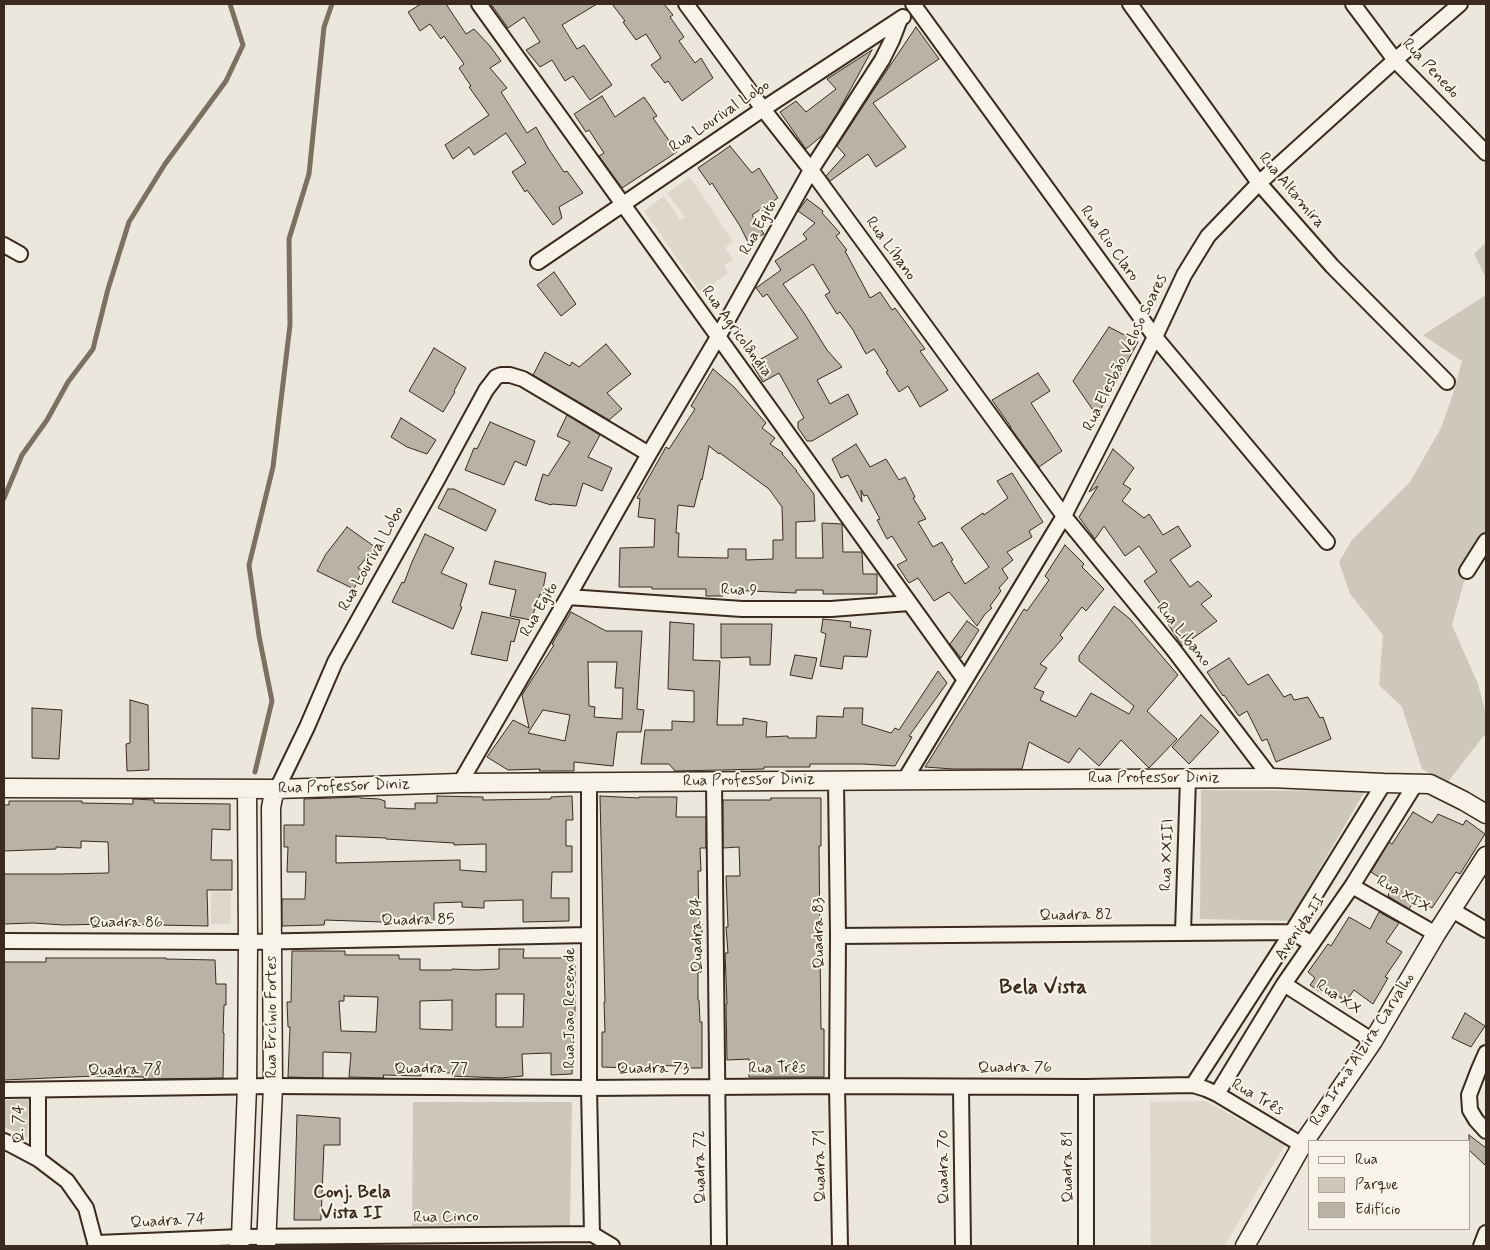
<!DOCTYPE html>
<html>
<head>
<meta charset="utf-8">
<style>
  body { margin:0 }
  #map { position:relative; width:1490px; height:1250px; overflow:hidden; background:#ece7dc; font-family:Mynerve,sans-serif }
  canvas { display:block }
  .frame { position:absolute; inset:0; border:5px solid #3b2a1e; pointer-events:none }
  .legend { position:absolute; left:1308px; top:1140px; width:162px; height:90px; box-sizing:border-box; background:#f7f3e8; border:1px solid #aca397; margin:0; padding:6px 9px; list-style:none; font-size:15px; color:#3b2a1e }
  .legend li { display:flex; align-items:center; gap:10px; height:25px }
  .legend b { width:25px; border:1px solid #aca397 }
</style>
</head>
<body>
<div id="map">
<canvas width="1490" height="1250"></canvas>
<div class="frame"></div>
<ul class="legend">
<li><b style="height:6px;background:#f7f3e8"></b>Rua</li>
<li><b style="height:14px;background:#cec8bc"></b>Parque</li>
<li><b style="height:14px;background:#bab2a7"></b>Edifício</li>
</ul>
</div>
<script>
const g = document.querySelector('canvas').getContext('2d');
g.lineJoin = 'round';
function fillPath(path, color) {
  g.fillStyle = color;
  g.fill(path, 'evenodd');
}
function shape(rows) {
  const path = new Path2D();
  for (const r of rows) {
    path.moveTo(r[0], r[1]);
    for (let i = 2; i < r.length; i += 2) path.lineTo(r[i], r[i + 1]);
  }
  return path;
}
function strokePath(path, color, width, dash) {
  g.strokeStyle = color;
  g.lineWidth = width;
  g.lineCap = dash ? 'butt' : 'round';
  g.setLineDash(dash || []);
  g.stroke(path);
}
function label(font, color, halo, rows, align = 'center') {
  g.font = font + ' Mynerve,sans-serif';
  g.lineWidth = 4;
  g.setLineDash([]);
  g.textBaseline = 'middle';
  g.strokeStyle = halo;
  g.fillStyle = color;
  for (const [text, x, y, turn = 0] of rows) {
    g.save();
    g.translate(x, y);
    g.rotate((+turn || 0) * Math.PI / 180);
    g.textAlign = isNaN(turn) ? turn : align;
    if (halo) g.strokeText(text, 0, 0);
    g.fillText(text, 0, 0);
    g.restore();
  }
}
const built = shape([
  [690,177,733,242,725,248,733,259,724,266,728,273,701,293,644,211,664,196,680,220,685,217,667,193],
  [211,892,231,892,231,924,211,924],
  [1206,1101,1285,1145,1224,1246,1151,1246,1150,1102]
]);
const green = shape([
  [1486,242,1486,278,1474,254],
  [1486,295,1486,546,1467,571,1452,625,1478,684,1486,714,1486,733,1447,783,1422,769,1402,707,1379,685,1383,635,1350,594,1339,562,1352,540,1410,482,1441,428,1453,394,1462,361,1423,335],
  [1201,790,1365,791,1289,921,1200,919],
  [29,1099,29,1100,27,1138,4,1127,4,1100],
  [413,1102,572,1102,570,1225,412,1226]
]);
const stream = shape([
  [4,498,22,455,47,420,68,382,93,349,108,289,129,222,165,164,226,81,243,45,230,4],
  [255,772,272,701,259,636,249,565,273,467,290,325,289,239,309,174,324,27,332,4]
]);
const building = shape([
  [421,4,446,4,466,34,474,29,490,46,501,61,490,68,507,88,501,92,527,133,536,127,548,148,564,172,567,171,583,193,559,207,562,218,553,225,527,190,525,192,512,172,526,163,506,133,474,155,469,147,453,159,445,145,489,115,469,87,471,86,459,68,464,64,444,36,441,39,430,24,420,31,408,12,421,4],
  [491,4,597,4,562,25,577,49,584,45,600,68,612,85,590,100,573,76,565,81,552,60,540,67,526,50,540,42,524,17,508,28,491,4],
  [612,4,664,4,673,15,670,17,684,37,679,41,695,63,701,58,713,78,682,101,668,81,665,83,651,65,661,58,646,34,636,40,623,22,625,21,612,4],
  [916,27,939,59,873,103,906,147,876,167,868,154,830,181,826,176,845,155,837,146,873,91,916,27],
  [872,50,838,112,824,134,806,149,780,112,796,101,806,112,836,89,827,79,872,50],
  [602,96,615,117,644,97,657,116,653,118,677,152,622,188,599,156,604,153,589,130,586,132,574,114,602,96],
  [730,146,752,173,759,168,778,198,752,215,764,234,748,242,740,226,712,183,710,185,698,168,730,146],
  [807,199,823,211,822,213,840,233,836,236,847,250,845,251,870,298,880,292,892,310,895,308,925,349,920,351,948,390,920,407,908,386,899,392,886,372,888,371,874,349,866,354,853,330,840,312,837,314,825,295,830,292,813,264,783,284,804,313,827,350,842,367,817,380,830,404,848,394,858,414,812,441,807,441,798,428,798,422,804,418,779,373,763,382,752,364,798,338,767,294,763,297,756,288,781,270,775,261,807,239,803,234,815,223,798,211,807,199],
  [554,272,576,304,561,316,537,285,554,272],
  [1109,327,1138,342,1097,416,1073,381,1109,327],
  [606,344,631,374,607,393,622,409,609,420,533,375,545,352,570,366,572,362,579,367,606,344],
  [434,348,466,368,454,391,455,392,443,412,409,391,434,348],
  [713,369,734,387,766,423,762,428,775,438,770,444,783,453,782,454,797,471,796,471,814,494,815,521,796,522,796,558,823,558,822,523,842,524,843,552,862,552,863,574,877,574,877,594,823,594,823,590,796,590,796,593,729,590,729,592,722,591,723,596,706,596,706,589,652,589,652,587,619,587,620,548,654,547,655,519,638,517,640,499,637,498,666,447,669,449,695,409,691,406,713,369],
  [709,446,719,454,720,453,769,489,782,507,783,540,773,540,773,559,746,560,746,549,728,549,728,558,678,557,679,533,676,533,678,505,694,507,701,479,702,480,709,446],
  [1038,373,1050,391,1031,403,1062,451,1039,467,1010,427,1011,427,992,400,1038,373],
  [567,415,600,435,588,457,612,468,602,491,583,483,576,506,552,504,551,505,535,500,543,474,548,476,570,442,557,436,567,415],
  [401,418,436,440,427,454,407,447,391,437,401,418],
  [490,422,535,441,526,466,515,461,504,485,465,470,474,448,477,449,490,422],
  [856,444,870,467,886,459,899,480,905,477,915,497,913,498,926,519,918,522,933,547,942,542,953,560,951,561,965,584,989,567,961,528,983,513,984,515,1008,498,997,481,1012,473,1043,522,1029,531,1032,537,1007,552,1013,560,1002,569,1008,578,999,588,1001,591,990,606,992,608,985,614,977,626,949,592,934,601,918,578,909,583,897,565,907,560,892,536,887,539,877,520,880,519,867,495,864,496,861,490,862,502,848,475,841,478,832,459,856,444],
  [1113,449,1134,468,1123,484,1131,489,1122,501,1144,518,1149,514,1163,535,1178,526,1191,546,1170,560,1190,587,1198,581,1212,596,1201,604,1217,621,1182,646,1158,608,1162,606,1144,581,1157,572,1139,546,1125,556,1104,526,1095,539,1079,517,1098,486,1089,492,1113,449],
  [448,489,454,489,496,510,486,531,438,508,448,489],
  [347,527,375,547,358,568,362,571,354,589,317,571,326,554,347,527],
  [425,534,454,548,441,573,467,584,460,606,462,607,453,629,392,602,402,582,404,583,412,562,425,534],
  [1065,545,1084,564,1082,567,1104,589,1086,611,1082,607,1060,635,1063,638,1040,664,1047,668,1034,688,1044,692,1040,700,1076,717,1091,693,1129,714,1134,706,1079,661,1079,656,1114,606,1130,619,1178,675,1147,711,1177,739,1149,768,1121,740,1099,766,1079,748,1069,763,1029,742,1022,769,953,769,925,767,1024,609,1027,611,1049,580,1045,576,1065,545],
  [495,561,546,573,542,595,540,594,531,620,510,616,516,590,489,584,495,561],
  [482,612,520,620,514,642,511,641,507,661,471,654,482,612],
  [571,612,606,631,642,631,637,709,644,710,641,732,617,732,613,766,574,762,574,771,539,771,540,769,508,770,487,757,513,720,529,728,522,695,554,645,552,644,571,612],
  [588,662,617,662,615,688,623,688,622,719,594,717,595,707,589,706,588,662],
  [543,710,570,715,565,741,528,733,543,710],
  [823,619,851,622,850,627,871,630,867,657,844,656,842,669,820,666,826,634,821,632,823,619],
  [967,621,979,630,961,658,950,644,967,621],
  [670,622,694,624,693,660,720,661,717,725,743,725,743,718,767,722,766,737,788,736,788,738,816,738,817,716,843,717,844,708,863,708,862,724,891,733,895,728,899,730,938,671,947,683,909,736,912,737,895,766,863,764,810,764,810,767,764,767,764,769,675,771,669,764,641,764,645,730,672,730,672,721,694,722,694,691,668,689,670,622],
  [721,624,772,624,770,665,750,665,750,657,721,658,721,624],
  [795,655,817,658,812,679,790,675,795,655],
  [1229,658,1248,685,1268,674,1284,697,1291,694,1294,700,1308,697,1320,718,1323,717,1331,739,1276,762,1267,739,1262,741,1247,711,1239,716,1224,695,1223,696,1207,672,1229,658],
  [130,700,148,705,149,770,127,771,126,744,130,743,130,700],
  [32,708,62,710,59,759,32,758,32,708],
  [1201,715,1219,732,1189,764,1172,747,1201,715],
  [437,796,483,797,483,800,551,799,551,797,572,796,573,820,566,820,566,846,572,846,572,872,552,872,551,898,569,898,569,921,523,922,523,900,484,901,484,908,462,907,462,902,434,903,434,921,382,922,325,920,324,925,282,926,282,899,305,899,306,872,287,872,288,847,284,847,284,825,304,825,304,799,360,797,360,798,379,799,385,801,385,808,415,809,415,803,437,803,437,796],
  [336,836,386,838,386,839,454,843,454,845,486,844,486,872,460,870,460,860,336,863,336,836],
  [600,796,639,798,639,797,677,797,676,817,706,817,706,848,700,848,701,871,698,871,699,924,702,924,702,971,701,972,698,972,698,1000,699,1000,700,1022,702,1022,702,1068,677,1068,678,1066,650,1065,650,1071,630,1072,630,1068,602,1067,602,1032,605,1032,604,1002,605,1002,600,796],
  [771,798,821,798,821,846,819,846,820,950,821,1029,824,1029,824,1077,749,1077,749,1059,727,1060,726,1004,727,1004,725,953,728,953,726,927,728,927,726,876,740,876,739,847,723,848,723,800,771,800,771,798],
  [133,799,154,800,154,803,230,804,230,830,212,829,211,860,232,860,232,890,207,890,208,926,108,924,64,925,33,923,4,924,4,874,59,874,108,873,109,871,108,842,81,841,81,848,56,847,56,849,4,851,4,805,9,805,9,801,82,801,82,803,133,804,133,799],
  [1413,812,1432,823,1438,814,1463,825,1466,820,1485,834,1460,874,1456,872,1432,908,1416,898,1409,909,1388,896,1389,893,1388,892,1393,886,1371,872,1389,842,1392,844,1413,812],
  [1379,912,1399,923,1386,942,1402,952,1385,977,1388,978,1373,1004,1354,990,1346,1001,1325,988,1322,993,1310,985,1315,978,1308,972,1328,944,1331,946,1349,917,1370,929,1379,912],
  [499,949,524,949,523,958,575,958,575,1009,572,1074,551,1075,551,1053,522,1054,523,1076,500,1078,451,1076,451,1073,421,1072,421,1076,383,1075,384,1078,349,1077,351,1053,323,1052,323,1078,288,1077,290,1027,288,1027,287,1002,291,1002,292,951,345,951,345,955,399,955,399,959,420,959,420,970,452,970,452,969,476,970,499,969,499,949],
  [496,994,524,994,523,1027,496,1027,496,994],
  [344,996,378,997,376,1032,341,1031,339,1001,344,1001,344,996],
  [452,1000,452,1030,420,1029,420,1001,452,1000],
  [46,958,166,958,166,959,215,960,216,984,226,984,226,1005,224,1005,223,1033,224,1033,223,1078,144,1079,144,1077,95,1076,4,1080,4,962,46,962,46,958],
  [1465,1013,1485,1026,1471,1047,1452,1038,1465,1013],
  [297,1115,340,1118,340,1145,324,1145,321,1220,294,1220,297,1115],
  [1469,1135,1486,1148,1486,1166,1469,1150,1469,1135]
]);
const minor = shape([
  [479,4,965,680],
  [686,4,763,109,811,170,1064,516,1173,649,1271,778],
  [913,4,1155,337,1327,542],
  [1130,4,1259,183,1332,266,1447,382],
  [1353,4,1395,60,1486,153],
  [4,245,20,254],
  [538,262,763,109,903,17],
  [1467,571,1486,541],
  [568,597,742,609,831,609,909,603],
  [836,781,838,936,837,1086,840,1246],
  [904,781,1064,516,1155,337,1184,275,1208,236,1259,183,1395,60,1460,4],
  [714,782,719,1246],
  [460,783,568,597,649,454,718,337,811,170,882,60,892,40,900,19],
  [589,783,589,1088,592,1234],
  [277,789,307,727,335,662,437,480,486,390,496,377,501,375,510,375,523,379,649,454],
  [1352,886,1436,934],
  [1452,910,1486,930],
  [1183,932,1188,779],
  [838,936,1292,932,1312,944],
  [4,941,248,942,589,935],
  [1284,984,1373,1041],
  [1486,1053,1479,1069,1469,1095,1470,1110,1476,1120,1486,1131],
  [1193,1085,1292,932,1384,783],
  [961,1087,963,1246],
  [1086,1087,1086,1246],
  [4,1090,273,1086,589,1088,837,1086,1086,1087,1193,1085,1206,1089,1217,1094,1302,1145],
  [1217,1094,1284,984,1352,886,1416,783],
  [4,1141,38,1159,67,1181,86,1208,96,1246],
  [38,1159,38,1090],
  [592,1234,612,1246],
  [97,1243,241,1237,592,1234],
  [1481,1246,1486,1233]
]);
const tertiary = shape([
  [4,788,277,789,460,783,1271,778,1384,783,1430,784,1464,801,1486,814],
  [239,1246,241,1237,247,1087,248,942,247,789],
  [266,1246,273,1086,271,808,273,797,277,789],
  [1245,1246,1302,1145,1373,1041,1436,934,1486,856]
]);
const streetNames = [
  ["Rua Penedo",1430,69,47],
  ["Rua Lourival Lobo",720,117,-34],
  ["Rua Altamira",1291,191,50],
  ["Rua Egito",759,228,-61],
  ["Rua Rio Claro",1109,244,54],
  ["Rua Líbano",890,249,54],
  ["Rua Agricolândia",736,332,54],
  ["Rua Elesbão Veloso Soares",1126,353,-64],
  ["Rua Lourival Lobo",372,559,-61],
  ["Rua 9",739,591,2],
  ["Rua Egito",540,610,-60],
  ["Rua Libano",1183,635,51],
  ["Rua Professor Diniz",1154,779],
  ["Rua Professor Diniz",749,781,-1],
  ["Rua Professor Diniz",344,787,-2],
  ["Rua XXIII",1168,855,-88],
  ["Rua XIX",1403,895,30],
  ["Quadra 82",1076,916,-1],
  ["Quadra 85",418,921,-1],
  ["Quadra 86",126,924],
  ["Avenida II",1301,928,-55],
  ["Quadra 83",820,933,-90],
  ["Quadra 84",698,935,-91],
  ["Rua XX",1338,998,33],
  ["Rua Joao Resende",571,1008,-90],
  ["Rua Ercínio Fortes",273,1017,-90],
  ["Rua Irmã Alzira Carvalho",1363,1050,-57],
  ["Rua Três",777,1069,-1],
  ["Quadra 76",1015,1069],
  ["Quadra 77",431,1070],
  ["Quadra 73",653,1070],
  ["Quadra 78",125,1071,-1],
  ["Rua Três",1257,1098,30],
  ["Q. 74",20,1124,-90],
  ["Quadra 71",821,1166,-91],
  ["Quadra 72",701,1167,-91],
  ["Quadra 70",945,1167,-90],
  ["Quadra 81",1069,1167,-90],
  ["Rua Cinco",446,1218,-1],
  ["Quadra 74",168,1222,-3]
];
const neighbourhoodNames = [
  ["Conj. Bela",352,1193],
  ["Vista II",352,1214]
];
const districtNames = [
  ["Bela Vista",1043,989]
];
fillPath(built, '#ddd7cc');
fillPath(green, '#cec8bc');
strokePath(stream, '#7c7064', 5);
fillPath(building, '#bab2a7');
strokePath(building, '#3b2a1e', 1);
strokePath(minor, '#3b2a1e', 18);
strokePath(tertiary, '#3b2a1e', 21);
strokePath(minor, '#f7f3e8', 14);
strokePath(tertiary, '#f7f3e8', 18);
label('16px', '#3b2a1e', '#f7f3e8', streetNames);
label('bold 18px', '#3b2a1e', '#f7f3e8', neighbourhoodNames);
label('bold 21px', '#3b2a1e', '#f7f3e8', districtNames);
</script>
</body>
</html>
